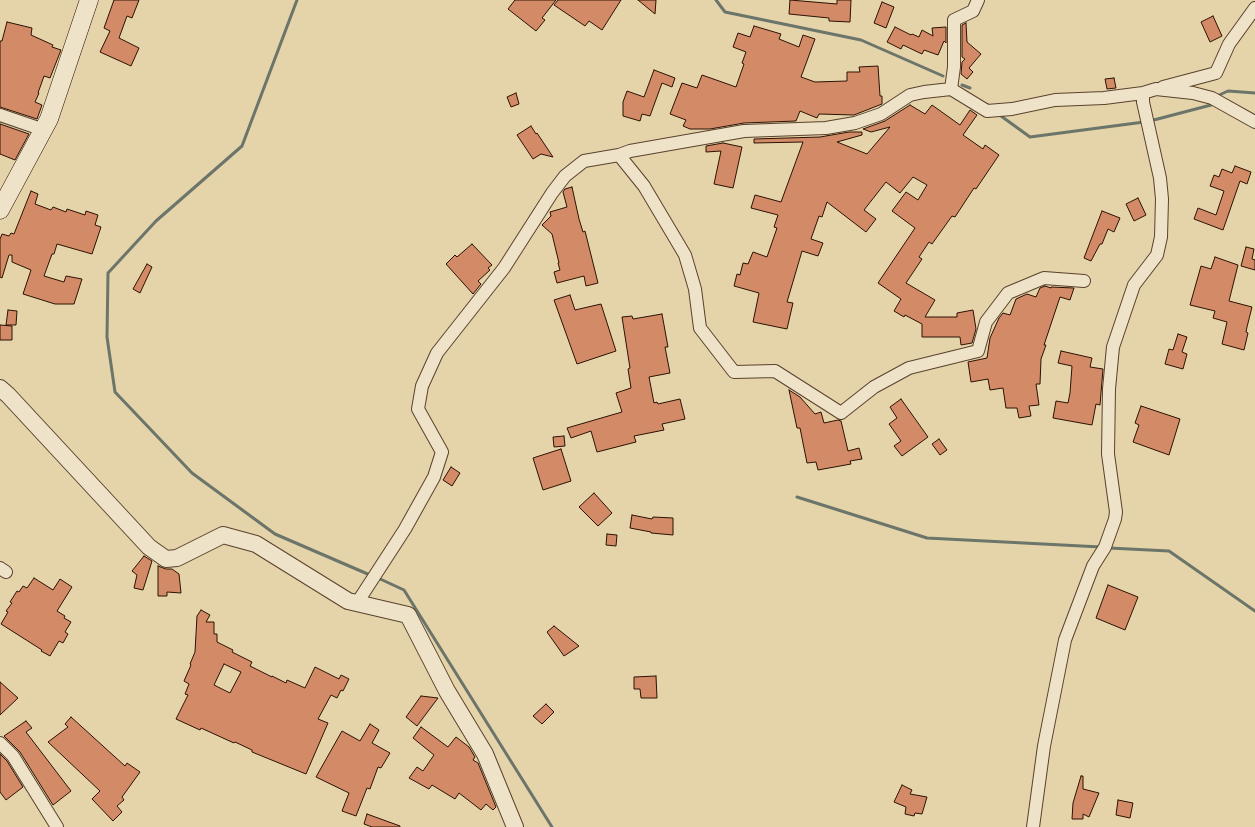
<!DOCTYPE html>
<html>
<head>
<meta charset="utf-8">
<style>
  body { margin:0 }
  canvas { display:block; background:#e5d3aa }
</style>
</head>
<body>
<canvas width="1255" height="827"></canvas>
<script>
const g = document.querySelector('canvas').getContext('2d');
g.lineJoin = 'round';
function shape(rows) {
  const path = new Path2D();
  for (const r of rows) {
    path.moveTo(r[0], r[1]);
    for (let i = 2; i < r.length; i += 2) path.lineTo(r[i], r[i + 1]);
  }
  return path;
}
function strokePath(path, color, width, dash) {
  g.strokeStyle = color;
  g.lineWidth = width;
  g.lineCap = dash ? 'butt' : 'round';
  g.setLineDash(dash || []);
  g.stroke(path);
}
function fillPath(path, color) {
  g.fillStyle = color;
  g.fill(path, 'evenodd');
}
const stream = shape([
  [297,0,242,146,156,221,108,273,107,337,115,392,192,473,275,534,370,575],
  [716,0,725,12,861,40,943,76],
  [962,85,970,88],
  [1217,96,1228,91,1255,93],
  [1001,116,1030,137,1144,122],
  [1150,121,1211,105,1211,102],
  [797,497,927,538,1101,547],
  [1109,548,1169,551,1255,611],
  [378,578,404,590,552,827]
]);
const building = shape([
  [114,0,139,0,132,18,127,16,119,38,139,48,131,66,100,52,110,31,104,28,114,0],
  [515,0,556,0,542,18,545,20,536,31,508,9,515,0],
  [558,0,621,0,602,30,589,21,585,26,554,5,558,0],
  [638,0,656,0,655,14,638,0],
  [790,0,837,4,837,0,851,0,850,22,829,21,829,18,789,14,790,0],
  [882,2,894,7,886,28,874,23,882,2],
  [1213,16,1222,36,1210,42,1201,22,1213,16],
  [7,22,32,28,31,35,53,45,52,47,61,50,50,78,44,76,38,93,39,93,35,102,42,105,37,119,0,107,0,41,2,41,7,22],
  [966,23,967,42,981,54,969,68,973,72,967,79,961,74,962,62,965,59,962,57,962,25,966,23],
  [754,26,781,34,779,39,799,47,803,35,815,39,801,77,815,82,847,81,847,72,860,72,859,67,878,66,880,96,882,96,882,104,854,115,819,114,817,118,800,111,796,121,744,123,710,129,690,129,683,126,686,120,670,114,682,83,697,88,702,75,736,87,744,64,742,63,746,52,733,47,738,33,750,37,754,26],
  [895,27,911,35,912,34,919,37,922,30,933,36,932,28,946,27,946,43,944,41,938,55,924,50,922,54,903,45,901,49,887,42,895,27],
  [654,70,675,78,672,87,662,83,650,116,642,114,640,121,623,116,623,102,627,91,644,97,654,70],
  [1114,78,1116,88,1107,89,1105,79,1114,78],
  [516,93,519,104,511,107,507,97,516,93],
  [910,105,925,114,932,105,960,125,970,110,977,115,963,135,983,149,985,145,999,155,976,189,974,188,955,217,952,216,932,244,929,242,919,257,922,259,906,283,935,300,925,317,957,317,957,313,973,310,976,329,972,343,961,345,960,337,922,337,922,324,905,315,904,317,894,311,901,299,878,283,915,228,892,211,906,192,918,200,927,185,913,177,900,193,886,182,864,210,876,219,866,232,827,202,822,217,819,216,811,239,823,243,818,256,802,251,787,302,793,303,787,329,753,322,759,293,734,286,737,274,740,275,743,263,748,264,753,252,767,257,777,228,774,227,778,215,751,208,755,195,781,202,803,142,754,143,754,139,820,137,849,132,862,132,862,135,837,142,867,154,890,127,871,132,863,129,885,121,910,105],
  [0,124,29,134,15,160,0,154,0,124],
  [531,126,536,134,537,133,553,157,541,154,533,159,517,135,531,126],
  [723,143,742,147,733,188,714,184,721,151,706,152,706,146,723,143],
  [1235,166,1251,172,1247,184,1240,181,1223,230,1194,219,1198,208,1216,215,1224,191,1210,186,1214,175,1219,177,1222,169,1232,173,1235,166],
  [572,187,579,219,583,232,585,231,598,283,586,286,584,276,557,283,554,272,560,270,558,263,559,263,552,234,542,225,551,216,550,212,567,207,563,192,565,189,572,187],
  [31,191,38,194,35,204,51,210,53,207,66,212,67,209,85,215,86,211,98,215,95,225,101,227,92,254,57,244,54,254,52,254,44,276,64,282,66,276,82,279,74,304,55,304,23,294,31,270,12,262,12,255,9,255,2,278,0,277,0,239,2,234,9,236,11,233,14,234,31,191],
  [1138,198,1146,215,1134,221,1126,204,1138,198],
  [1102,211,1120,218,1114,232,1108,229,1102,244,1100,244,1091,261,1084,258,1102,211],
  [472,244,492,265,488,268,490,270,478,281,481,284,473,294,446,264,455,255,457,257,472,244],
  [1246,247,1254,249,1252,259,1255,260,1255,270,1241,266,1246,247],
  [1215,257,1238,265,1229,301,1252,307,1247,327,1246,332,1248,333,1244,350,1222,344,1227,322,1213,318,1215,311,1190,305,1201,266,1211,269,1215,257],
  [147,264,152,267,140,293,133,289,147,264],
  [1045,286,1051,288,1051,287,1074,288,1070,300,1060,297,1044,345,1046,345,1041,359,1040,384,1036,384,1039,405,1029,406,1031,416,1019,418,1017,408,1006,408,1003,388,990,390,988,379,971,382,968,362,987,358,990,338,999,318,1003,313,1010,315,1016,299,1027,294,1036,297,1040,288,1045,286],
  [570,295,575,310,601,304,616,351,577,364,554,300,570,295],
  [8,310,17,311,16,325,6,325,8,310],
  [662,314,668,347,665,347,670,373,649,377,654,403,657,402,658,404,680,399,685,419,662,424,664,430,634,436,636,442,597,452,591,431,571,438,567,428,622,412,616,393,631,388,628,369,630,368,622,317,632,316,633,319,662,314],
  [0,325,12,326,12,340,0,340,0,325],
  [1178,334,1187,337,1182,352,1187,354,1183,369,1165,364,1169,349,1173,350,1178,334],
  [1061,351,1092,358,1090,367,1103,369,1100,405,1096,404,1092,425,1053,418,1056,401,1068,403,1070,393,1072,366,1058,363,1061,351],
  [789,390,800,397,815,414,821,412,824,423,838,420,841,421,848,451,859,448,862,459,850,461,851,464,818,470,816,462,807,463,800,428,797,428,789,390],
  [901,399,928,437,902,456,894,446,901,441,889,424,897,418,890,407,901,399],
  [1141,406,1180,419,1169,455,1133,442,1139,425,1135,423,1141,406],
  [564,436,565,446,554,447,553,437,564,436],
  [939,439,947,450,940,455,932,444,939,439],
  [561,449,571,481,543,490,533,458,561,449],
  [451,467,460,473,452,486,443,480,451,467],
  [594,493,612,513,598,526,579,507,594,493],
  [632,515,652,519,653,517,673,518,673,535,651,533,651,532,630,528,632,515],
  [607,534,617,535,616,546,606,545,607,534],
  [144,556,152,561,143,590,134,588,137,575,132,571,144,556],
  [158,566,166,569,172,569,179,574,181,593,167,592,167,596,158,596,158,566],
  [34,578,53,590,60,579,72,587,57,611,65,616,64,618,71,622,65,632,68,634,63,643,59,641,50,656,41,651,42,650,1,624,8,612,6,611,12,603,10,602,17,591,19,592,23,586,27,588,34,578],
  [1108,585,1138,597,1125,630,1096,618,1108,585],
  [201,610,210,615,206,622,214,622,214,634,217,634,217,642,233,650,232,652,252,662,250,666,272,677,272,676,286,683,287,680,305,688,315,667,339,679,341,675,349,679,343,691,341,690,337,698,331,695,318,719,328,723,306,774,252,752,252,750,235,742,234,743,201,728,200,730,176,719,188,695,185,694,189,684,184,681,191,665,190,664,195,652,197,616,201,610],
  [224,664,241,672,230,693,214,685,224,664],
  [554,626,579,646,564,656,547,632,554,626],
  [656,676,657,698,641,698,640,689,634,689,634,677,656,676],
  [0,682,18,698,0,715,0,682],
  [421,696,438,698,417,726,406,717,421,696],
  [546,704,554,712,542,724,533,716,546,704],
  [71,717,125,766,127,763,140,772,122,797,124,800,117,806,122,812,113,821,92,799,100,791,48,742,68,727,65,724,71,717],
  [26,721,32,728,26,732,71,791,53,805,20,752,4,736,26,721],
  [370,724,379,730,372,743,390,753,381,768,378,767,370,789,367,788,356,816,342,811,349,793,316,777,342,731,360,741,370,724],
  [421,727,448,747,456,737,469,747,475,757,473,760,478,763,496,807,493,810,486,804,481,810,459,793,455,799,432,785,429,789,409,778,417,767,423,771,434,755,413,738,421,727],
  [0,754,7,761,23,787,6,800,0,792,0,754],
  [1081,776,1083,776,1083,789,1099,793,1089,817,1083,814,1083,819,1072,819,1073,803,1081,776],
  [902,785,912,790,910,794,927,797,922,814,915,813,914,816,905,814,906,807,894,802,902,785],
  [1118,800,1133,803,1130,818,1116,815,1118,800],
  [367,814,400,826,400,827,372,827,364,824,367,814]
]);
const minor = shape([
  [1163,87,1216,73,1229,44,1255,8],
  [951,89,987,111,1012,109,1055,100,1104,98,1143,93,1156,89,1193,93,1212,98,1255,122],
  [0,115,44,130],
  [619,155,644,186,685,255,695,289,700,328,734,372,775,371,841,413,874,387,909,368,978,351,986,322,1008,293,1044,278,1084,281],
  [0,568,6,572],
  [357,603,405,529,434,477,442,452,418,409,422,386,437,353,504,268,552,193,565,176,584,161,619,155,630,151,744,131,826,128,855,123,881,114,910,95,924,92,951,89,954,67,954,20,973,11,978,0],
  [0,743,13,756,57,827],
  [1033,827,1044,746,1065,640,1093,566,1105,547,1115,519,1116,512,1108,454,1109,389,1113,347,1134,285,1157,255,1161,237,1162,199,1160,178,1143,102,1143,93]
]);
const tertiary = shape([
  [0,388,8,395,149,547,166,559,177,558,223,535,256,544,348,601,408,615,447,691,485,754,515,827]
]);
const secondary = shape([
  [0,210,49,119,89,0]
]);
strokePath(stream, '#6c7569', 3);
fillPath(building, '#d28a67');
strokePath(building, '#2c1203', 1);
strokePath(minor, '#5a422d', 14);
strokePath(tertiary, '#5a422d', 18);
strokePath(secondary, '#2c1203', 19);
strokePath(minor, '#eee2c8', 12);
strokePath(tertiary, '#eee2c8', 16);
strokePath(secondary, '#eee2c8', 18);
</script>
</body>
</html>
